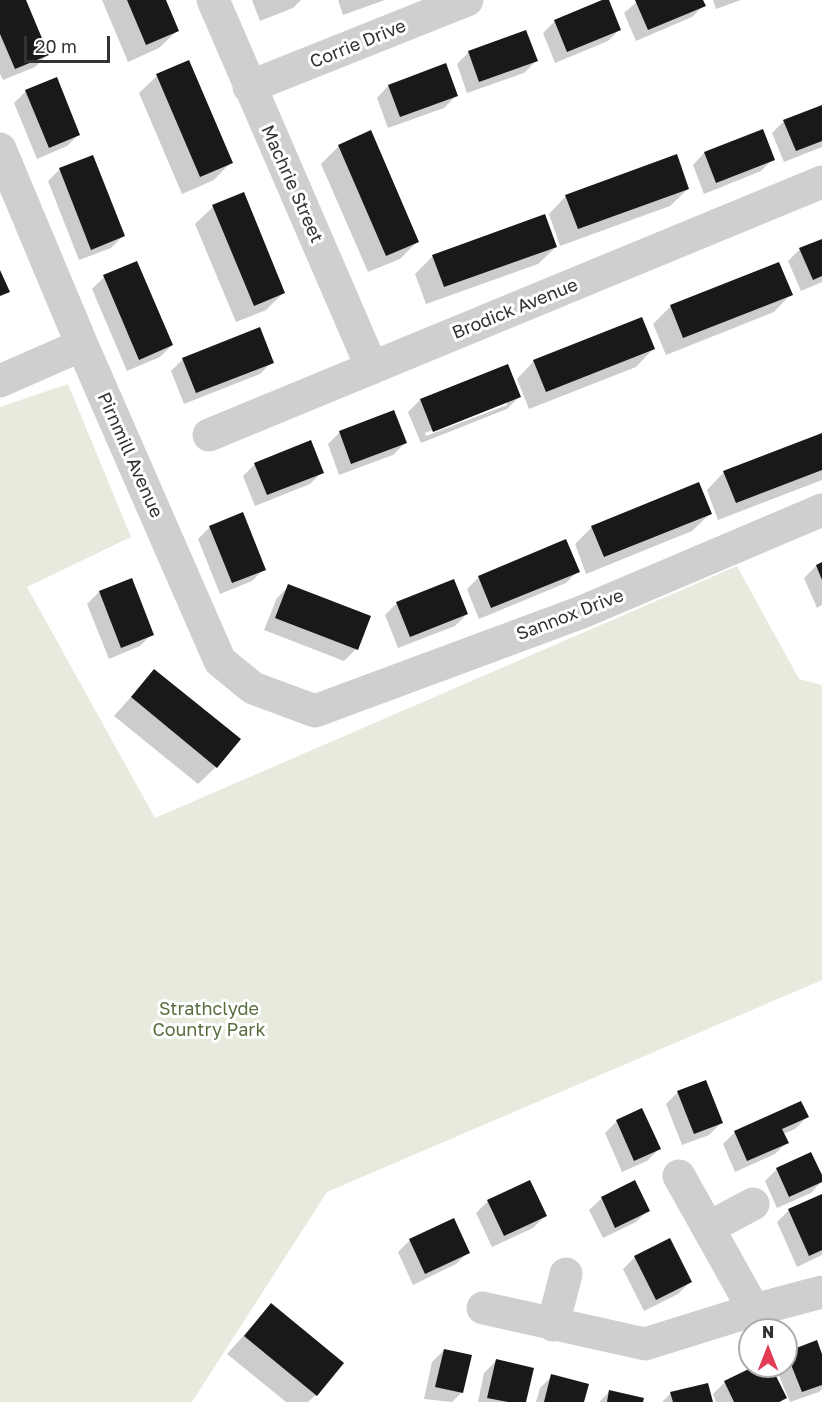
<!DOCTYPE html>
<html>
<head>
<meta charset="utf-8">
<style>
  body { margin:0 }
  #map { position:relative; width:822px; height:1402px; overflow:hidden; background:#fff; font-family:"Golos Text",sans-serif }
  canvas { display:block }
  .north { position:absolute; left:738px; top:1318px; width:60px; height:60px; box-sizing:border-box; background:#fff; border:2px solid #adadad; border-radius:50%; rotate:0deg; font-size:16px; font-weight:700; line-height:24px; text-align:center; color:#323232 }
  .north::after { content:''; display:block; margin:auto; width:21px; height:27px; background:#e23b56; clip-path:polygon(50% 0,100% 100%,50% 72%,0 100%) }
  .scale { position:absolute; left:24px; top:36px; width:86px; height:27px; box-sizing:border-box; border:3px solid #323232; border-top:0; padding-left:8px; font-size:18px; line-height:21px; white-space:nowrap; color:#323232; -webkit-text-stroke:4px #fff; paint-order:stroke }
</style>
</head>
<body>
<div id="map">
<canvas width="822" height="1402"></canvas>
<div class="north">N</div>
<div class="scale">20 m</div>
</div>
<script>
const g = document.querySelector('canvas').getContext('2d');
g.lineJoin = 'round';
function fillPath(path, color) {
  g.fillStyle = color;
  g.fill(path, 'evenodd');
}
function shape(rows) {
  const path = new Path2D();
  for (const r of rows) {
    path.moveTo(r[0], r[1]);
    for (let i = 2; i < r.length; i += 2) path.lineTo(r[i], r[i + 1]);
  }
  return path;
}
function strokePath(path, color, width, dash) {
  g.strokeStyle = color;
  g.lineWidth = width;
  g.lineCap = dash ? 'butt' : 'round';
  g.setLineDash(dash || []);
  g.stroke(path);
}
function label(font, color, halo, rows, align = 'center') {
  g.font = font + ' "Golos Text",sans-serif';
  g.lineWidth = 6;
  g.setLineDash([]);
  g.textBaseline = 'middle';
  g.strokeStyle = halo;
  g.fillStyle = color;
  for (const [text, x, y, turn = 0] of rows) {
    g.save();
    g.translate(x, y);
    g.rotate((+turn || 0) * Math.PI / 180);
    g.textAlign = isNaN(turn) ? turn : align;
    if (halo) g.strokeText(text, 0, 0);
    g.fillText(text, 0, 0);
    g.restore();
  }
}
const green = shape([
  [68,384,131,537,27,587,155,818,737,566,799,679,822,685,822,980,327,1192,192,1402,0,1402,0,407]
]);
const shadow = shape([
  [0,0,24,0,47,55,35,67,3,80,0,74],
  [102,0,164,0,177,31,159,48,128,62],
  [252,0,301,0,293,8,260,21],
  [338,0,385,0,343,15],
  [606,0,608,0,620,29,608,41,555,63,543,33,555,21],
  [639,0,702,0,704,5,692,17,636,41,624,13],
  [713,0,741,0,716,9],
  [469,52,536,61,524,73,467,93,457,64],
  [157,76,231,162,214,180,182,194,139,93],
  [388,86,456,96,444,108,388,128,377,98],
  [26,91,79,134,67,146,37,159,14,103],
  [822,106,822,147,784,162,772,133,784,121],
  [762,131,773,159,761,171,704,194,693,165,704,153],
  [339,146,417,242,400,259,368,272,321,164],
  [60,169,123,236,111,248,79,260,48,181],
  [688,189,670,206,560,246,549,214,566,196],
  [213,207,284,292,266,310,236,322,195,224],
  [822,240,822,282,801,291,788,261,800,249],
  [556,247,538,264,426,304,415,274,433,256],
  [136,263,172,345,160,357,127,371,92,289,104,277],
  [791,294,774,312,666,355,653,324,671,306],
  [653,349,636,367,529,409,517,379,534,361],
  [183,359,272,362,260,374,184,404,171,371],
  [519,397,507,409,421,443,408,412,420,400],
  [507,401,507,405,426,436,425,433],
  [340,432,405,443,393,455,339,475,328,444],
  [822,434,822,480,718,520,707,490,724,472],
  [255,464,322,472,310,484,255,506,243,476],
  [710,514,692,531,586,574,575,544,592,527],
  [210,527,264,569,252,581,220,594,198,539],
  [822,564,822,605,817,608,804,578,816,566],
  [578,571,566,583,479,619,467,589,479,577],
  [131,580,152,634,140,646,109,659,87,604,99,592],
  [289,586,356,649,344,661,264,630,277,598],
  [397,603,467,614,455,626,398,648,385,615],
  [154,671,216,767,198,784,114,716],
  [678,1092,721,1123,709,1135,682,1145,666,1104],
  [807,1117,795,1129,783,1134,787,1142,775,1154,735,1172,723,1144,735,1132],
  [617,1121,659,1149,647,1161,622,1172,605,1133],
  [777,1169,822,1179,822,1181,811,1193,777,1208,765,1181],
  [634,1182,648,1210,636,1222,603,1238,589,1210,601,1199],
  [822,1195,822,1255,797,1267,777,1222,789,1210],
  [488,1201,545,1216,533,1228,492,1247,476,1213],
  [410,1240,468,1252,456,1264,413,1285,398,1252],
  [635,1257,690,1282,678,1294,644,1311,623,1269],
  [271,1305,316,1395,308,1402,286,1402,227,1354],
  [444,1350,462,1392,452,1402,424,1399,432,1362],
  [787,1354,822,1358,822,1389,819,1392,790,1402,775,1366,786,1366],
  [496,1361,524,1402,478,1402,484,1373],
  [758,1366,770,1366,785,1398,781,1402,716,1402,713,1394,725,1382],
  [552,1376,583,1402,536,1402,540,1388],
  [610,1391,641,1402,599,1402],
  [671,1393,711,1402,662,1402]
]);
const building = shape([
  [0,0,26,0,49,55,15,69,0,34],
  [127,0,166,0,179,31,146,45],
  [602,0,609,0,621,30,567,52,554,20],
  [635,0,703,0,706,6,648,30],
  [526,30,538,61,479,82,468,51],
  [189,60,233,163,200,177,156,74],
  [446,63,458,96,400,117,388,85],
  [57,77,80,135,49,148,25,90],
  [822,105,822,141,796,151,783,120],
  [763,129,775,160,716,183,704,152],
  [371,130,419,242,386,256,338,145],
  [677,154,689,189,578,229,565,195],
  [93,155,125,236,91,250,59,168],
  [244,192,285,293,254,306,212,205],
  [545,214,557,247,444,287,432,255],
  [822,239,822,276,813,280,799,248],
  [137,261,173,345,139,360,103,275],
  [779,262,793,295,683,338,670,305],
  [0,270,10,292,0,296],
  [642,317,655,349,546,392,533,360],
  [260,327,274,363,196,393,182,358],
  [508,364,521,397,433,432,420,399],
  [394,410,407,443,351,464,339,431],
  [822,433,822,470,736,503,723,471],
  [311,440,324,473,267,495,254,463],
  [699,482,712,514,604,557,591,526],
  [243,512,266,570,232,583,209,526],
  [566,539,580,572,491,608,478,576],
  [822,562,822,580,816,565],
  [132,578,154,635,121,648,99,591],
  [454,579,468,614,410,637,396,602],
  [288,584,371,616,358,650,275,618],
  [154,669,241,739,217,768,131,697],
  [706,1080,723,1123,694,1134,677,1091],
  [801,1101,809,1117,782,1129,789,1143,747,1161,734,1131],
  [642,1108,661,1149,634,1161,616,1120],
  [811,1152,822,1175,822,1182,789,1197,776,1168],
  [530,1180,547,1216,504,1236,487,1200],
  [635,1180,650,1211,615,1228,601,1197],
  [822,1194,822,1250,809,1256,788,1209],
  [454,1218,470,1253,425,1274,409,1239],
  [670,1238,692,1282,656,1300,634,1256],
  [271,1303,344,1363,317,1396,244,1336],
  [817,1340,822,1354,822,1385,802,1392,786,1352],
  [444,1349,472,1355,463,1393,435,1387],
  [496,1359,534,1368,526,1402,508,1402,487,1398],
  [755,1366,771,1366,787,1398,779,1402,734,1402,724,1381],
  [551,1374,589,1384,584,1402,544,1402],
  [708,1383,713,1402,673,1402,670,1392],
  [609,1390,644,1398,643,1402,607,1402]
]);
const minor = shape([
  [213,0,372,368],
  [249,87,467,0],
  [0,149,82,345,220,661,253,688,315,711,582,612,822,510],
  [0,381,82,345],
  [209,435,822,182],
  [679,1176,754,1310],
  [708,1228,753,1204],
  [483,1308,645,1344,754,1310,822,1292],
  [553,1325,566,1274]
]);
const streetNames = [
  ["Corrie Drive",358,44,-22],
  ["Machrie Street",292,184,66],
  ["Brodick Avenue",515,309,-22],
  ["Pirnmill Avenue",130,455,66],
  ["Sannox Drive",570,615,-21]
];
const parkNames = [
  ["Strathclyde",209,1009],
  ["Country Park",209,1030]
];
fillPath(green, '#e6ebde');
fillPath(shadow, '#0003');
fillPath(building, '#191919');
strokePath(minor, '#cfcfcf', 33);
label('18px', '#323232', '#fff', streetNames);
label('18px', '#596e3f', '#fff', parkNames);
</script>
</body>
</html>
